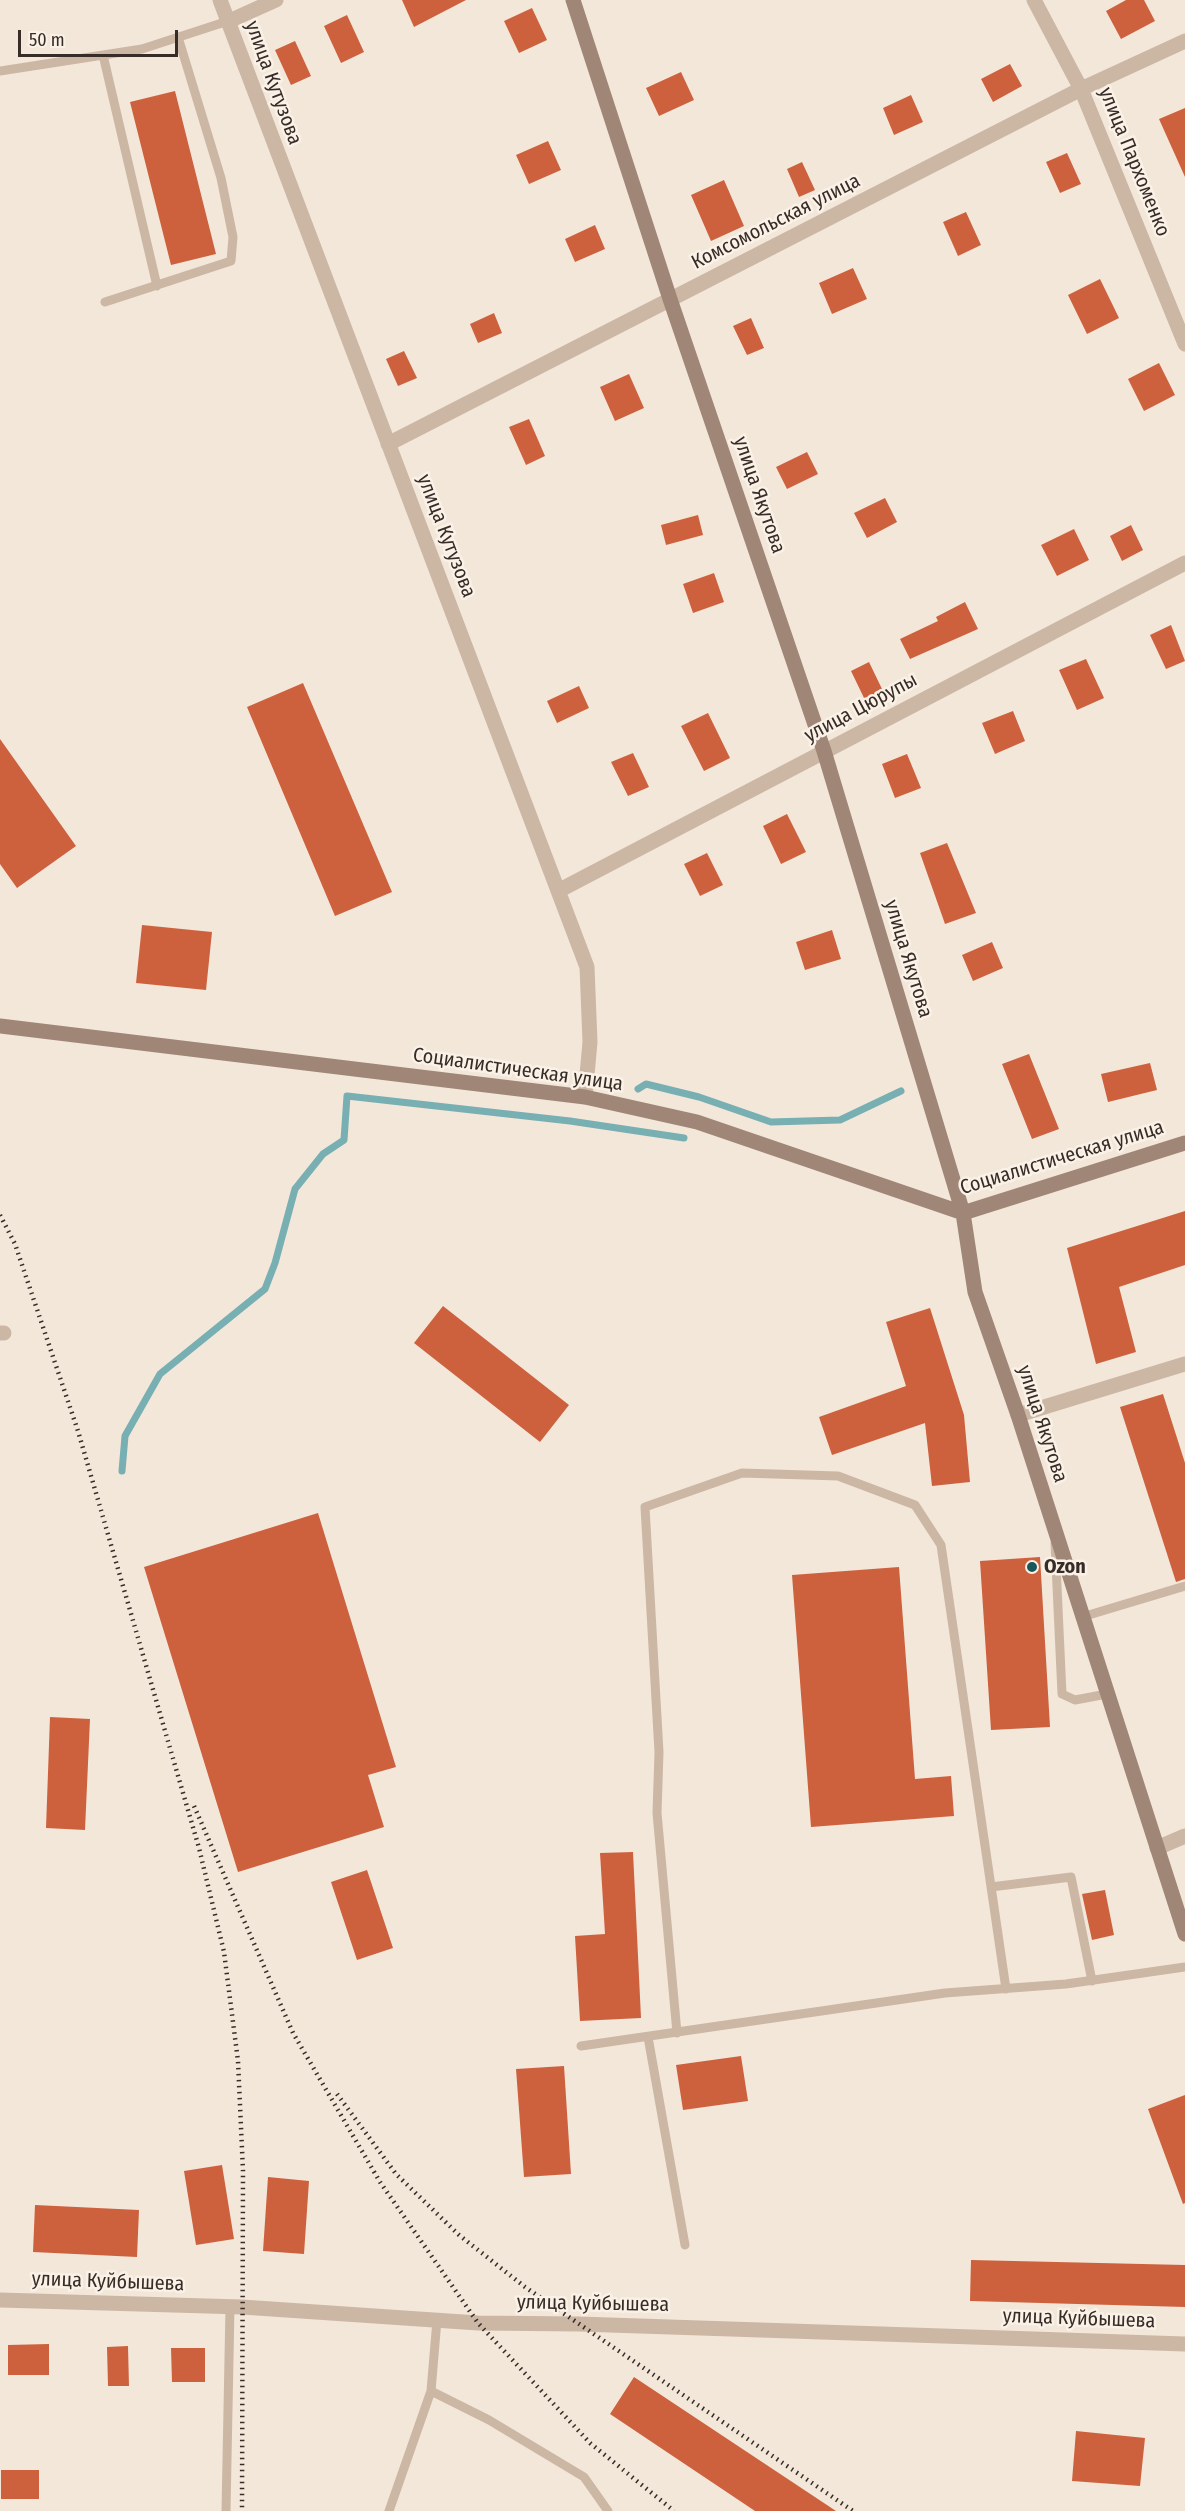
<!DOCTYPE html>
<html>
<head>
<meta charset="utf-8">
<style>
  body { margin:0 }
  #map { position:relative; width:1185px; height:2511px; overflow:hidden; background:#f3e7da; font-family:"Fira Sans Condensed",sans-serif }
  canvas { display:block }
  .scale { position:absolute; left:18px; top:30px; width:160px; height:27px; box-sizing:border-box; border:3px solid #372c27; border-top:0; padding-left:8px; font-size:18px; line-height:21px; white-space:nowrap; color:#372c27; -webkit-text-stroke:4px #faf1e7; paint-order:stroke }
</style>
</head>
<body>
<div id="map">
<canvas width="1185" height="2511"></canvas>
<div class="scale">50 m</div>
</div>
<script>
const g = document.querySelector('canvas').getContext('2d');
g.lineJoin = 'round';
function shape(rows) {
  const path = new Path2D();
  for (const r of rows) {
    path.moveTo(r[0], r[1]);
    for (let i = 2; i < r.length; i += 2) path.lineTo(r[i], r[i + 1]);
  }
  return path;
}
function strokePath(path, color, width, dash) {
  g.strokeStyle = color;
  g.lineWidth = width;
  g.lineCap = dash ? 'butt' : 'round';
  g.setLineDash(dash || []);
  g.stroke(path);
}
function fillPath(path, color) {
  g.fillStyle = color;
  g.fill(path, 'evenodd');
}
function label(font, color, halo, rows, align = 'center') {
  g.font = font + ' "Fira Sans Condensed",sans-serif';
  g.lineWidth = 5;
  g.setLineDash([]);
  g.textBaseline = 'middle';
  g.strokeStyle = halo;
  g.fillStyle = color;
  for (const [text, x, y, turn = 0] of rows) {
    g.save();
    g.translate(x, y);
    g.rotate((+turn || 0) * Math.PI / 180);
    g.textAlign = isNaN(turn) ? turn : align;
    if (halo) g.strokeText(text, 0, 0);
    g.fillText(text, 0, 0);
    g.restore();
  }
}
const stream = shape([
  [638,1089,646,1084,699,1097,771,1122,840,1120,901,1091],
  [122,1471,125,1436,160,1374,265,1289,275,1263,295,1189,323,1154,344,1140,347,1096,570,1121,684,1138]
]);
const building = shape([
  [402,0,466,0,414,27],
  [1126,0,1144,0,1155,21,1121,39,1106,11],
  [532,8,547,40,519,53,504,21],
  [347,15,364,52,341,63,324,26],
  [295,41,311,76,291,85,275,50],
  [1010,64,1022,86,993,102,981,79],
  [681,72,694,100,659,116,646,88],
  [175,91,216,254,171,265,130,102],
  [911,95,923,122,894,135,883,108],
  [1185,108,1185,177,1159,119],
  [548,141,561,170,529,184,516,155],
  [1067,153,1081,184,1060,193,1046,162],
  [802,162,815,190,799,197,787,169],
  [724,180,744,226,711,241,691,195],
  [966,212,981,245,958,256,943,222],
  [595,225,605,249,575,262,565,239],
  [853,268,867,299,832,314,819,283],
  [1100,279,1119,318,1087,334,1068,295],
  [494,313,502,333,478,343,470,324],
  [751,318,764,348,747,355,733,326],
  [404,351,417,378,398,386,386,359],
  [1159,363,1175,395,1144,411,1128,379],
  [629,374,644,408,615,421,600,387],
  [529,419,545,456,526,465,509,427],
  [807,452,818,474,787,489,776,467],
  [885,498,897,522,867,538,854,513],
  [698,515,703,535,666,545,661,525],
  [1131,525,1143,550,1122,561,1110,536],
  [1074,529,1089,560,1057,576,1041,545],
  [714,573,724,602,693,613,683,584],
  [965,602,978,629,910,659,900,639,938,621,936,617],
  [1171,625,1185,661,1166,669,1150,635],
  [1086,659,1104,698,1077,710,1059,670],
  [869,662,883,691,865,700,851,671],
  [303,683,392,892,335,916,247,707],
  [579,686,589,708,557,723,547,701],
  [1013,711,1025,741,995,754,982,723],
  [708,713,730,758,704,771,681,726],
  [0,739,76,846,17,888,0,864],
  [633,753,649,787,628,796,611,762],
  [907,754,921,788,895,798,882,764],
  [787,814,806,852,781,864,763,826],
  [947,843,976,913,945,924,920,853],
  [707,853,723,885,700,896,684,864],
  [142,925,212,932,206,990,136,983],
  [832,930,841,959,805,970,796,942],
  [992,942,1003,968,973,981,962,955],
  [1029,1054,1059,1129,1032,1139,1002,1064],
  [1150,1063,1157,1090,1108,1102,1101,1074],
  [1185,1211,1185,1265,1119,1287,1136,1352,1096,1364,1067,1248],
  [443,1306,569,1405,540,1442,414,1343],
  [930,1308,964,1415,970,1482,932,1486,925,1423,832,1455,819,1417,906,1386,886,1322],
  [1163,1394,1185,1463,1185,1579,1176,1582,1120,1407],
  [318,1513,396,1767,368,1775,384,1827,238,1872,144,1567],
  [1040,1557,1050,1727,991,1730,980,1561],
  [899,1567,915,1779,951,1776,954,1816,811,1827,792,1575],
  [50,1717,90,1719,85,1830,46,1828],
  [633,1852,641,2018,580,2021,575,1936,605,1934,600,1853],
  [367,1870,393,1948,357,1960,331,1882],
  [1105,1890,1114,1935,1092,1940,1082,1894],
  [741,2056,748,2101,683,2110,676,2065],
  [564,2066,571,2174,524,2177,516,2069],
  [1185,2095,1185,2203,1183,2204,1148,2109],
  [222,2165,234,2239,196,2245,184,2171],
  [268,2177,309,2181,304,2254,263,2251],
  [35,2205,139,2210,137,2257,33,2252],
  [971,2260,1185,2265,1185,2307,970,2301],
  [49,2344,49,2375,8,2375,8,2345],
  [128,2346,129,2386,108,2386,107,2347],
  [171,2348,205,2348,205,2382,172,2382],
  [634,2377,836,2511,755,2511,610,2414],
  [1076,2431,1145,2438,1140,2486,1072,2481],
  [1,2470,39,2470,39,2499,1,2499]
]);
const lane = shape([
  [103,55,157,286],
  [0,71,142,49,228,21],
  [105,302,231,261,233,237,221,178,178,37],
  [1055,1543,1062,1694,1075,1700,1107,1694],
  [1082,1617,1185,1586],
  [991,1887,1071,1877,1092,1981],
  [677,2033,657,1813,659,1752,645,1507,742,1473,838,1476,915,1505,941,1545,1006,1989],
  [648,2037,685,2245],
  [581,2046,945,1993,1066,1984,1185,1967],
  [431,2391,489,2420,584,2477,608,2511],
  [226,2511,230,2307],
  [389,2511,431,2391,437,2320]
]);
const street = shape([
  [220,0,587,967,590,1042,585,1097],
  [1034,0,1081,89,1185,344],
  [227,22,276,0],
  [388,444,1081,89,1185,41],
  [558,891,1185,563],
  [0,1333,4,1333],
  [1018,1415,1185,1364],
  [1157,1848,1185,1836],
  [0,2300,242,2307,478,2323,579,2324,1185,2344]
]);
const secondary = shape([
  [573,0,670,299,824,751,963,1213,975,1292,1018,1415,1185,1934],
  [0,1026,585,1097,697,1122,963,1213,1185,1143]
]);
const rail = shape([
  [0,1215,15,1244,78,1431,199,1848,224,1952,238,2061,243,2171,242,2511],
  [194,1806,293,2033,380,2182,478,2323,590,2443,674,2511],
  [337,2094,396,2174,459,2235,525,2287,853,2511]
]);
const markers = [
  [1032,1567,6,"#1a575b"]
];
const streetNames = [
  ["улица Кутузова",273,83,70],
  ["улица Пархоменко",1134,162,68],
  ["Комсомольская улица",776,222,-27],
  ["улица Якутова",759,495,71],
  ["улица Кутузова",446,536,69],
  ["улица Цюрупы",861,708,-28],
  ["улица Якутова",908,959,73],
  ["Социалистическая улица",518,1070,8],
  ["Социалистическая улица",1062,1158,-17],
  ["улица Якутова",1042,1424,72],
  ["улица Куйбышева",108,2282,2],
  ["улица Куйбышева",593,2304,1],
  ["улица Куйбышева",1079,2319,2]
];
const poiNames = [
  ["Ozon",1044,1567]
];
strokePath(stream, '#77afb2', 7);
fillPath(building, '#cd613e');
strokePath(lane, '#ccb7a5', 9);
strokePath(street, '#ccb7a5', 15);
strokePath(secondary, '#a08677', 15);
strokePath(rail, '#372c27', 4.5, [1.5, 4.5]);
for (const [x, y, r, color] of markers) {
  const dot = new Path2D();
  dot.arc(x, y, r, 0, 2 * Math.PI);
  g.fillStyle = color;
  g.fill(dot);
  strokePath(dot, '#faf1e7', 2);
}
label('20px', '#372c27', '#faf1e7', streetNames);
label('bold 20px', '#372c27', '#faf1e7', poiNames, 'left');
</script>
</body>
</html>
